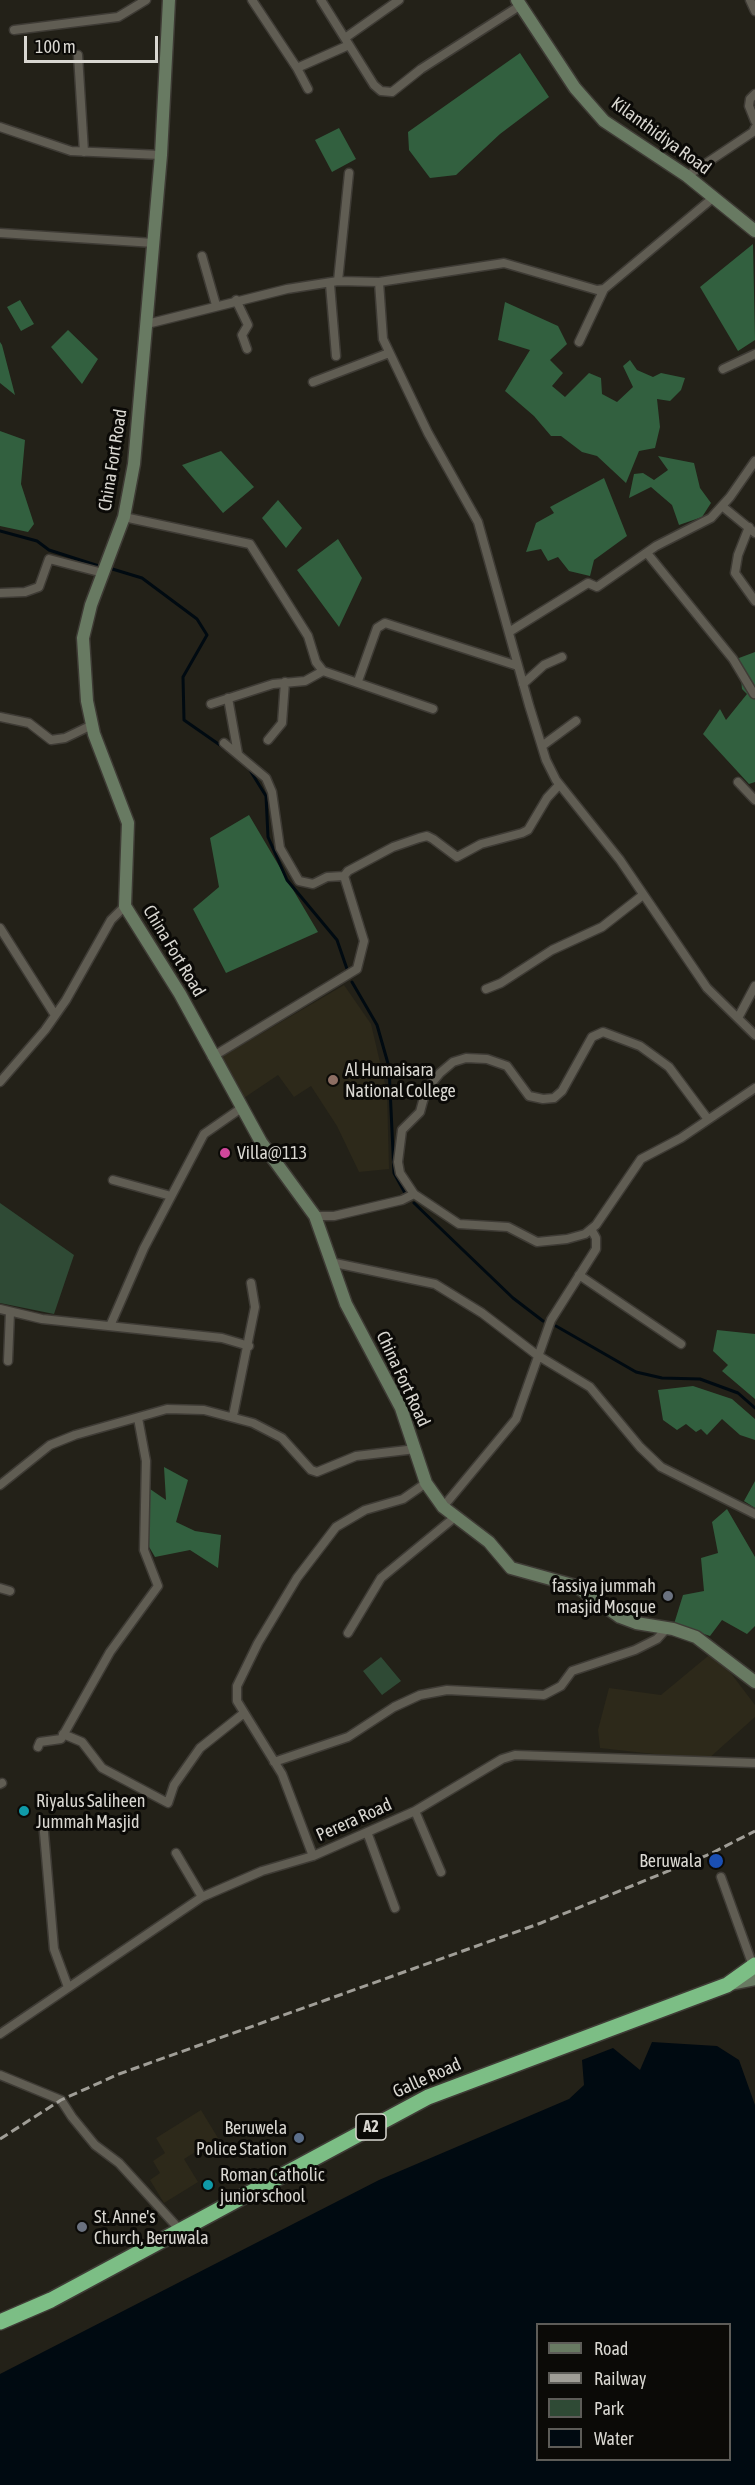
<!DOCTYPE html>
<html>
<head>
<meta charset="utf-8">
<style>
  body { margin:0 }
  #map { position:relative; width:755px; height:2485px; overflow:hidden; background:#232118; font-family:"Asap Condensed",sans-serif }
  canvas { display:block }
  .legend { position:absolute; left:536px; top:2323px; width:195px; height:138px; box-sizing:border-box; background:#0b0a07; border:2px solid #5d5c58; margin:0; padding:8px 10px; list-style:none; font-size:18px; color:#d9d7d1 }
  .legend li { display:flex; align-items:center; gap:12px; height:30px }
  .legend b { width:30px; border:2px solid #5d5c58 }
  .scale { position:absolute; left:24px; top:36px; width:134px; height:27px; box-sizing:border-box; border:3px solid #d9d7d1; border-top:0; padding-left:8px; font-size:18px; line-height:21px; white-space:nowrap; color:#d9d7d1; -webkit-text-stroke:4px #0b0a07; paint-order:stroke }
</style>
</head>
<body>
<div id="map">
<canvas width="755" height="2485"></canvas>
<ul class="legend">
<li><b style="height:8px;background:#687a62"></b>Road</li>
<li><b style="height:8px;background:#a09e97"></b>Railway</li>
<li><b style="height:16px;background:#2f4a35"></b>Park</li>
<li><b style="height:16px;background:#000a11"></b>Water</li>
</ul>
<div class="scale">100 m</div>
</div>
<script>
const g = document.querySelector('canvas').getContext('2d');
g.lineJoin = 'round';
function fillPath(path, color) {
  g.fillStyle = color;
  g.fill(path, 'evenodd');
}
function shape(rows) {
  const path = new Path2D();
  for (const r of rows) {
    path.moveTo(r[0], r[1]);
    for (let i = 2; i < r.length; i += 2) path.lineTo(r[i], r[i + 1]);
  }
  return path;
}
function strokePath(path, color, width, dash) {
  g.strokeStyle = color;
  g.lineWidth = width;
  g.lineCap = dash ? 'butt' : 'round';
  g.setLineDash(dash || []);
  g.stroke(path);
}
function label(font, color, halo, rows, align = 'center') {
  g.font = font + ' "Asap Condensed",sans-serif';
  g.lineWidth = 6;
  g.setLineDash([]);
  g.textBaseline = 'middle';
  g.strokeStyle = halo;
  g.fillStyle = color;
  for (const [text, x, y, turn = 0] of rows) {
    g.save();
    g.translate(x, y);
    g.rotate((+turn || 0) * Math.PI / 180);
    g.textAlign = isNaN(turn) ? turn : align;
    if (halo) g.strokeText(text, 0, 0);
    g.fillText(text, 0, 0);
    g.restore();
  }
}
const built = shape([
  [344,985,371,1024,387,1092,389,1169,359,1172,337,1126,311,1086,294,1097,278,1075,241,1100,220,1058],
  [714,1651,755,1705,755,1717,707,1760,600,1748,598,1730,609,1688,661,1695],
  [201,2110,218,2138,184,2159,198,2182,164,2203,150,2180,160,2173,153,2161,165,2153,156,2138]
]);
const green = shape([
  [0,1203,74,1255,54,1314,0,1303],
  [381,1657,401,1681,382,1695,363,1671]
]);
const forest = shape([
  [520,53,549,97,500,134,456,175,430,178,409,150,408,132],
  [339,128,356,159,332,172,315,140],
  [753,244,755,340,738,351,700,287],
  [20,300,34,324,21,331,7,307],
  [505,302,558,326,567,344,550,360,563,373,552,386,565,397,589,373,601,378,602,394,617,402,633,387,623,366,630,360,637,370,653,377,661,373,685,378,681,390,670,401,657,399,660,427,655,448,639,451,626,483,597,456,582,452,561,436,551,436,534,416,505,391,530,350,498,340],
  [68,330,98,359,82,384,51,347],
  [0,342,2,345,15,395,0,383],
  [0,431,25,440,21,484,34,524,28,532,0,526],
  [221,451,254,487,223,513,182,465],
  [658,456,694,463,700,488,711,503,702,517,679,525,672,505,651,487,629,498,634,474,643,473,654,480,668,470],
  [604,478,627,536,594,560,590,576,569,571,558,557,548,561,541,549,526,552,536,523,554,513,550,507],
  [278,500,302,528,286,548,262,518],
  [338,539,362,578,339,627,297,570],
  [755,652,755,782,749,784,703,734,720,709,726,720,747,694,742,689,739,658],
  [249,815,318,932,226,973,193,909,219,887,210,838],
  [717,1330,755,1334,755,1399,722,1371,728,1365,713,1351],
  [693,1386,732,1399,755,1419,755,1440,740,1435,722,1419,707,1435,701,1429,696,1432,686,1424,677,1430,663,1420,658,1390],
  [164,1467,188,1480,176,1522,195,1531,221,1535,218,1568,190,1550,155,1557,148,1545,150,1489,166,1500],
  [755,1481,755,1508,744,1501],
  [727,1509,755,1557,755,1626,747,1634,722,1620,710,1636,674,1624,683,1595,704,1591,701,1558,718,1553,712,1522]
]);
const water = shape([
  [652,2042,717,2046,739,2060,755,2105,755,2485,0,2485,0,2374,379,2180,569,2099,584,2085,582,2060,613,2048,640,2070],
  [538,2324,730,2324,730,2460,538,2460]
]);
const stream = shape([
  [0,531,37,541,49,550,102,567],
  [109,568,142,578,197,619,207,635,183,677,184,720,227,750],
  [248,767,266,796,268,837,287,880,337,940,347,969],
  [352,982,377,1025,389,1067,394,1173,405,1193],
  [414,1203,513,1298,543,1321],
  [556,1326,636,1372,662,1378,700,1379,738,1393,755,1408]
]);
const street = shape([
  [252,0,297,68,308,89],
  [321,0,374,85,381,91,392,92,421,69,521,5],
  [750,0,755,11],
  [14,30,118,17,146,0],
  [345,38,399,0],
  [78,55,84,152],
  [297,68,349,45],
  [755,94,750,99,749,106,755,121],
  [0,127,71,151,161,155],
  [687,176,753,132,755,128],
  [0,233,154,243],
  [202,256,216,305],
  [338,281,349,173],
  [379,282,383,339,428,433,478,522,529,705,546,760,556,780,620,860,707,988,755,1035],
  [330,284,336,356],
  [236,300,248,325,242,335,247,349],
  [147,324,287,289,338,281,379,282,504,263,597,290,604,289,714,197],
  [579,342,604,289],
  [723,369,755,354],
  [313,382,389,353],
  [722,506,755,533],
  [124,517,250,544,308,636,316,662,323,671,433,709],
  [749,527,738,555,735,573,755,601],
  [647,553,733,659,754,694],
  [0,593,25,592,39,587,49,559,103,573],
  [509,632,588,583,597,587,656,546,711,518,730,497,755,461],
  [358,681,377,628,385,623,518,666],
  [523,684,544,665,562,657],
  [228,698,238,754],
  [211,704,273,684,305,681,323,671],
  [0,717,29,723,51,740,65,738,92,725],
  [268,740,282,723,285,682],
  [224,743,266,778,272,792,280,848,299,881,313,884,327,877,344,876,348,871,393,847,419,838,427,836,433,839,457,857,481,844,522,833,528,830,547,798,559,785],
  [542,746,576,721],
  [738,782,755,800],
  [0,928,55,1015],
  [486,989,501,983,552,950,602,927,643,895],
  [738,1018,755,986],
  [212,1057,357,969,364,941,344,876],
  [0,1082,45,1030,66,1000,111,920,125,906],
  [113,1180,171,1196],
  [414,1194,400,1173,398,1162,402,1130,420,1112,426,1090,440,1073,453,1062,466,1058,487,1059,507,1066,529,1096,543,1099,554,1098,562,1091,592,1037,603,1032,640,1046,669,1067,707,1118],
  [315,1216,334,1216,402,1200,414,1194,459,1224,508,1227,537,1242,567,1239,585,1234,596,1225,641,1159,681,1138,755,1088],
  [330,1262,435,1284,482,1313,537,1355,590,1387,640,1447,661,1467,755,1514],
  [579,1275,681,1344],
  [0,1309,42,1319,222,1338,249,1346],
  [110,1326,144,1248,204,1134,240,1109],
  [8,1361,10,1312],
  [233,1416,255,1307,251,1283],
  [0,1485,50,1445,75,1435,167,1409,204,1410,253,1423,282,1438,311,1470,317,1472,356,1456,416,1449],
  [443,1507,516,1419,551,1320,596,1249,596,1238,591,1229],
  [0,1588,10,1591],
  [348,1633,381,1578,455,1517],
  [63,1734,82,1742,102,1768,168,1803,174,1785,200,1748,244,1713],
  [38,1747,40,1742,61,1739,110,1652,158,1586,144,1550,146,1461,138,1418],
  [274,1762,348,1737,394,1707,420,1695,447,1690,544,1695,561,1686,572,1671,635,1650,657,1639,667,1628],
  [0,1784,2,1783],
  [415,1811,441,1872],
  [43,1821,54,1949,68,1987],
  [367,1832,395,1908],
  [176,1853,202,1897],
  [313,1856,282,1774,237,1701,237,1686,258,1643,297,1578,336,1527,365,1510,403,1499,426,1483],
  [721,1877,753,1966],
  [0,2034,202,1897,262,1871,313,1856,415,1811,502,1759,515,1755,755,1763],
  [0,2075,61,2100,72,2117,95,2145,119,2163,180,2230]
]);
const secondary = shape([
  [169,0,161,155,134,464,124,517,91,605,83,638,87,701,94,734,128,823,125,906,180,994,261,1142,315,1216,346,1304,401,1408,426,1483,443,1507,489,1542,511,1568,576,1586,620,1617,636,1623,673,1629,696,1637,755,1682],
  [517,0,575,88,604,121,687,176,755,231],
  [731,1984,755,1979]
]);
const highway = shape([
  [0,2322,51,2300,428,2097,727,1985,755,1965]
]);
const rail = shape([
  [0,2139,61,2100,119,2074,541,1923,710,1854,755,1831]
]);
const markers = [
  [333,1080,6,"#8d6e63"],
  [225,1153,6,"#d1479c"],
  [668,1596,6,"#6b7280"],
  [24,1811,6,"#0f9aa8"],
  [716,1861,8,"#1a4fb4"],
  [299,2138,6,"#5c6f8a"],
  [208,2185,6,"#0f9aa8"],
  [82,2227,6,"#6b7280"]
];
const shields = [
  [371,2127,30]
];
const shieldNames = [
  ["A2",371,2127]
];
const streetNames = [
  ["Kilanthidiya Road",661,136,36],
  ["China Fort Road",113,460,-81],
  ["China Fort Road",174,951,59],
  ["China Fort Road",403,1379,65],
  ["Perera Road",354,1820,-24],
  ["Galle Road",427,2078,-24]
];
const poiNames = [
  ["Al Humaisara",345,1070],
  ["National College",345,1091],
  ["Villa@113",237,1153],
  ["fassiya jummah",656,1586,"right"],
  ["masjid Mosque",656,1607,"right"],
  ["Riyalus Saliheen",36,1801],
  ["Jummah Masjid",36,1822],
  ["Beruwala",702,1861,"right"],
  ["Beruwela",287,2128,"right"],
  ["Police Station",287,2149,"right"],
  ["Roman Catholic",220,2175],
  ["junior school",220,2196],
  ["St. Anne's",94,2217],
  ["Church, Beruwala",94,2238]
];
fillPath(built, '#2d291a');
fillPath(green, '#2f4a35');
fillPath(forest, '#32603f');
fillPath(water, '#000a11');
strokePath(stream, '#000a11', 3);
strokePath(street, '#3e3b35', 11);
strokePath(secondary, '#3e3b35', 15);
strokePath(highway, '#3e3b35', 18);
strokePath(street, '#605d53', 8);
strokePath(secondary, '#687a62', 12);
strokePath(highway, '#7cbe85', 15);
strokePath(rail, '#a09e97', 3, [9, 4.5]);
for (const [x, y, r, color] of markers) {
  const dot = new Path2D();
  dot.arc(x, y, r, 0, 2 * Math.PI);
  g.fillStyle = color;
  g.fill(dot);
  strokePath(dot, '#0b0a07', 2);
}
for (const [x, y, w] of shields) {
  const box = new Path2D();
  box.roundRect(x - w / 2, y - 13, w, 26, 4.5);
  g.fillStyle = '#0b0a07';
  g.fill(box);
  strokePath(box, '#d9d7d1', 1.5);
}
label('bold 16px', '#d9d7d1', null, shieldNames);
label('18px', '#d9d7d1', '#0b0a07', streetNames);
label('18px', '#d9d7d1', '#0b0a07', poiNames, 'left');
</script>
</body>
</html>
